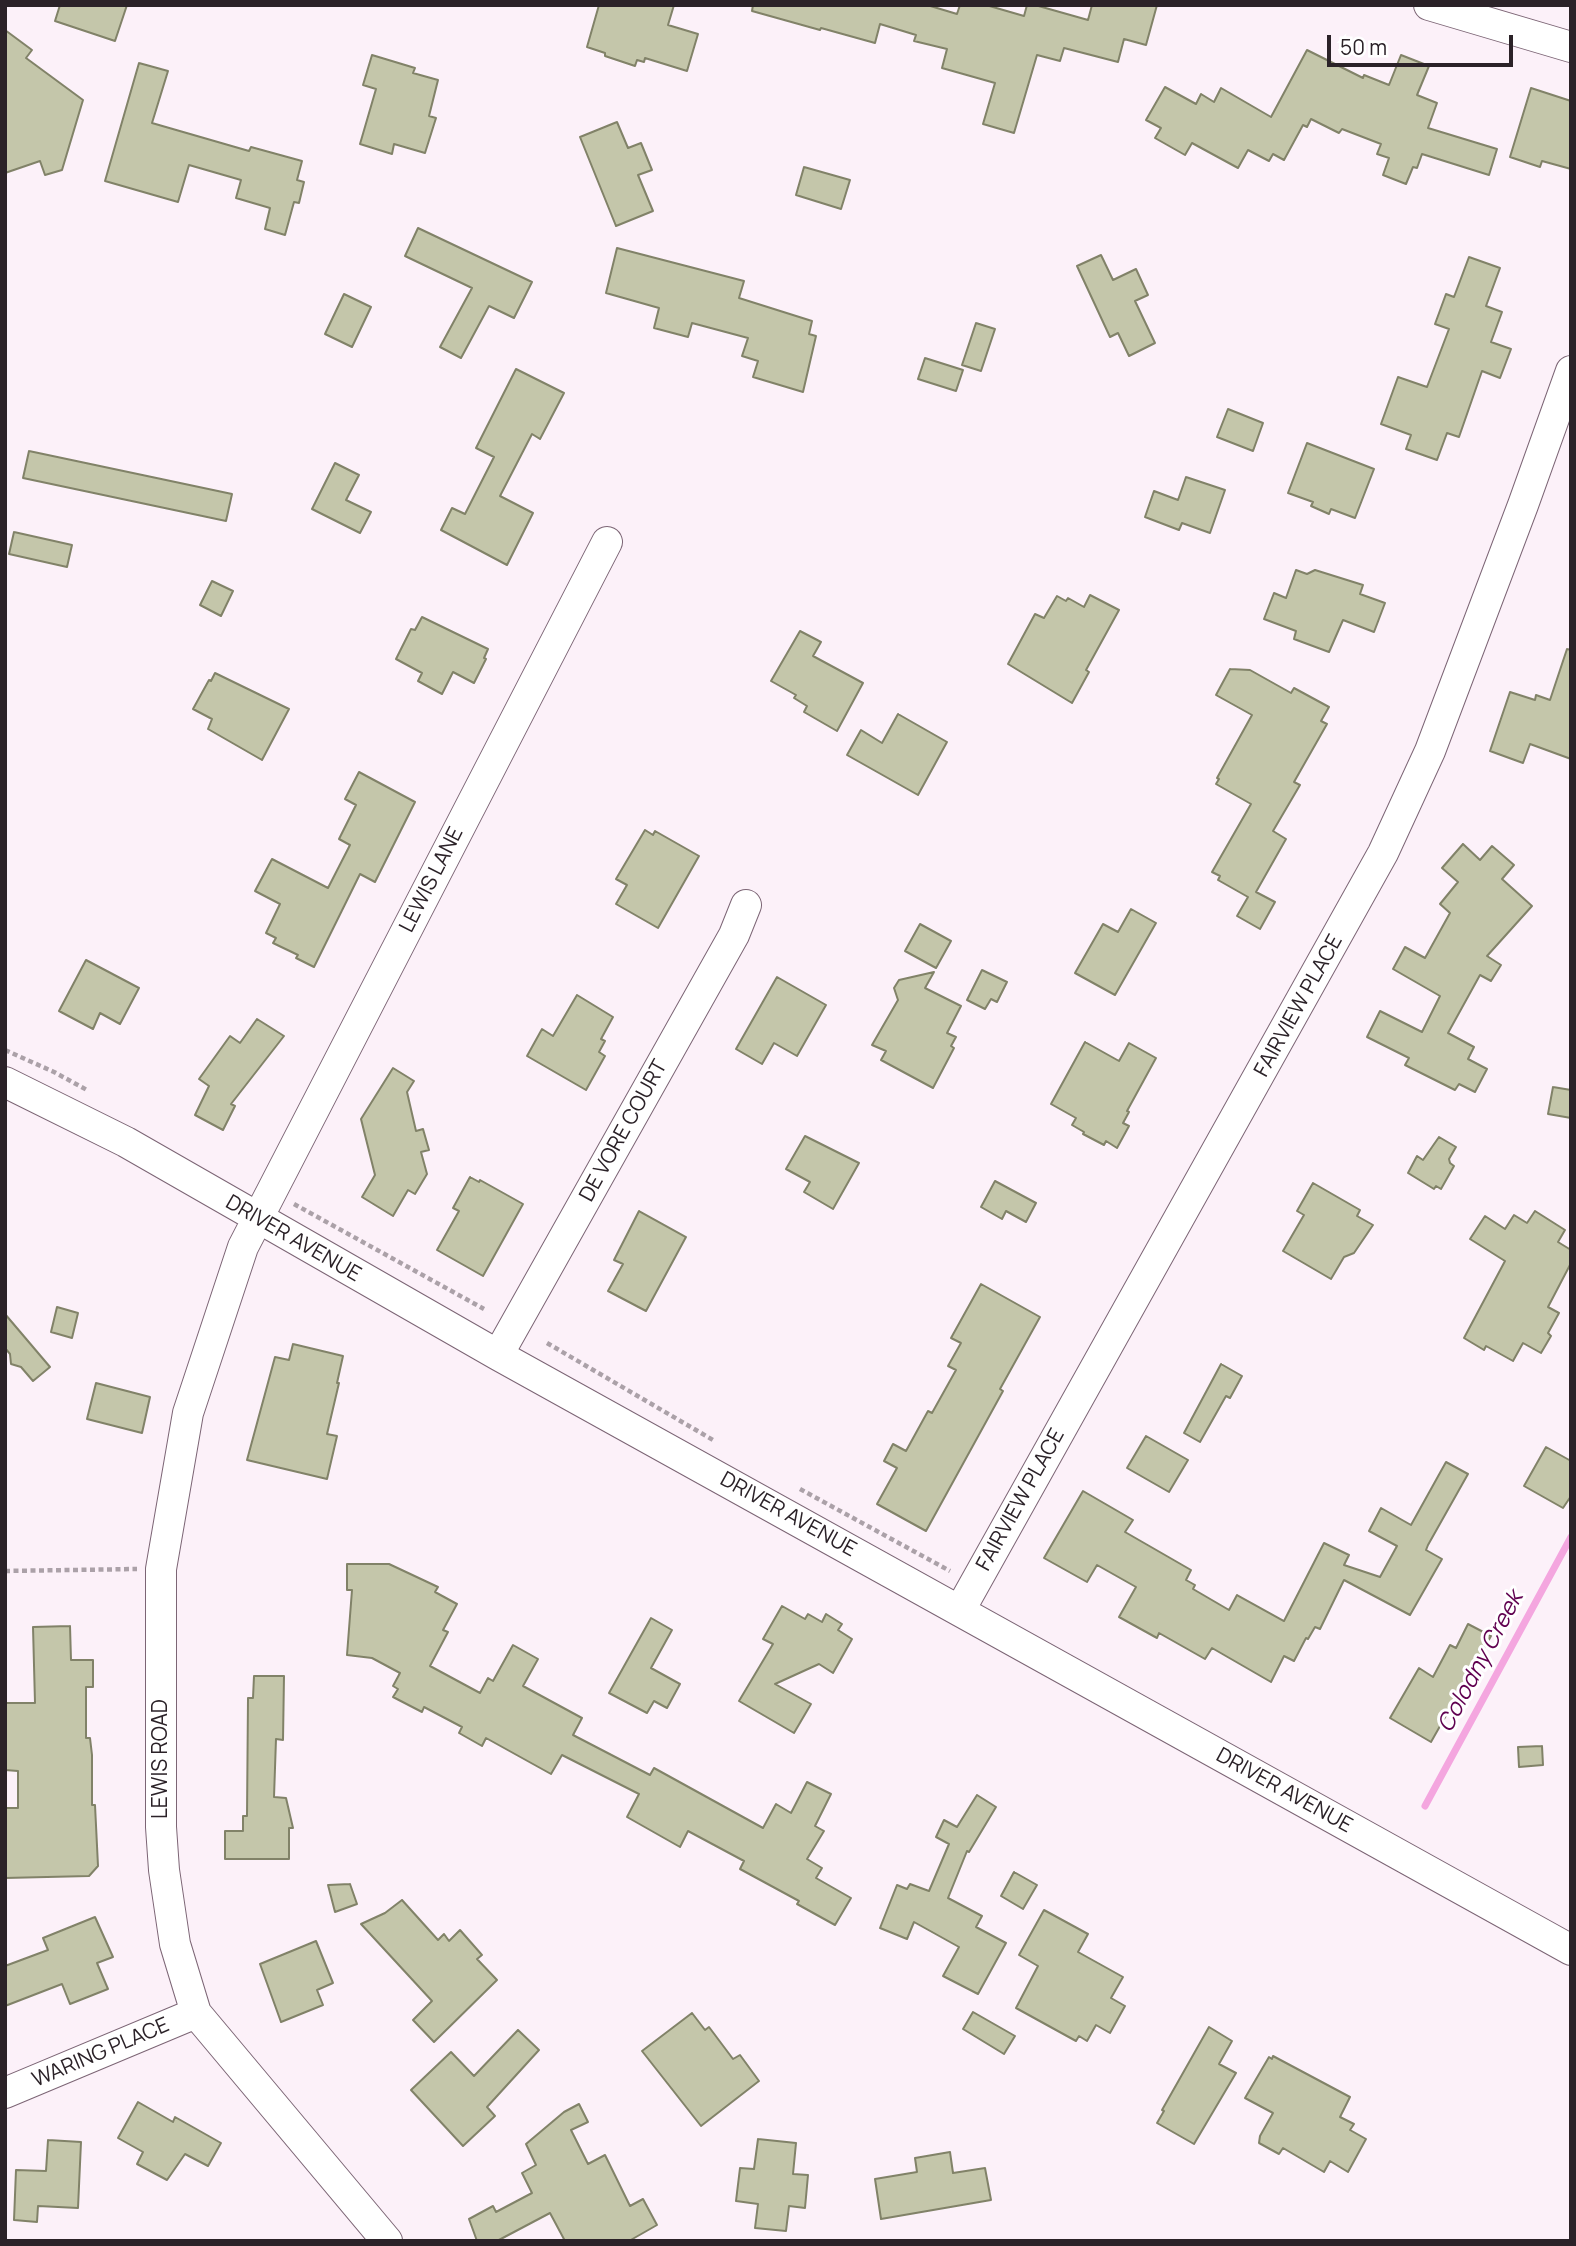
<!DOCTYPE html>
<html>
<head>
<meta charset="utf-8">
<style>
  body { margin:0 }
  #map { position:relative; width:1576px; height:2246px; overflow:hidden; background:#fcf1f9; font-family:Manrope,sans-serif }
  canvas { display:block }
  .frame { position:absolute; inset:0; border:7px solid #2b2228; pointer-events:none }
  .scale { position:absolute; left:1327px; top:35px; width:186px; height:32px; box-sizing:border-box; border:4px solid #2b2228; border-top:0; padding-left:9px; font-size:21px; line-height:24px; white-space:nowrap; color:#2b2228; -webkit-text-stroke:5px #fff; paint-order:stroke }
</style>
</head>
<body>
<div id="map">
<canvas width="1576" height="2246"></canvas>
<div class="frame"></div>
<div class="scale">50 m</div>
</div>
<script>
const g = document.querySelector('canvas').getContext('2d');
g.lineJoin = 'round';
function shape(rows) {
  const path = new Path2D();
  for (const r of rows) {
    path.moveTo(r[0], r[1]);
    for (let i = 2; i < r.length; i += 2) path.lineTo(r[i], r[i + 1]);
  }
  return path;
}
function strokePath(path, color, width, dash) {
  g.strokeStyle = color;
  g.lineWidth = width;
  g.lineCap = dash ? 'butt' : 'round';
  g.setLineDash(dash || []);
  g.stroke(path);
}
function fillPath(path, color) {
  g.fillStyle = color;
  g.fill(path, 'evenodd');
}
function label(font, color, halo, rows, align = 'center') {
  g.font = font + ' Manrope,sans-serif';
  g.lineWidth = 6;
  g.setLineDash([]);
  g.textBaseline = 'middle';
  g.strokeStyle = halo;
  g.fillStyle = color;
  for (const [text, x, y, turn = 0] of rows) {
    g.save();
    g.translate(x, y);
    g.rotate((+turn || 0) * Math.PI / 180);
    g.textAlign = isNaN(turn) ? turn : align;
    if (halo) g.strokeText(text, 0, 0);
    g.fillText(text, 0, 0);
    g.restore();
  }
}
const stream = shape([
  [1425,1806,1571,1537]
]);
const building = shape([
  [60,5,127,5,115,41,55,21,60,5],
  [599,5,674,5,668,25,698,34,687,71,645,58,644,62,637,60,635,66,605,56,605,53,587,47,599,5],
  [753,5,927,5,957,14,960,5,986,5,1024,16,1027,5,1035,5,1088,20,1092,5,1157,5,1146,45,1124,39,1118,62,1064,48,1060,61,1037,55,1014,133,983,124,995,83,942,68,947,49,914,41,916,35,880,24,875,43,821,28,820,30,752,11,753,5],
  [5,30,32,50,26,58,83,100,62,170,45,175,40,161,5,173,5,30],
  [1307,50,1363,78,1364,75,1389,85,1401,55,1429,66,1417,95,1437,103,1428,128,1497,149,1489,175,1422,154,1417,168,1413,167,1406,184,1383,175,1389,158,1377,154,1381,144,1342,129,1339,133,1311,119,1307,127,1303,125,1284,160,1273,154,1269,161,1248,150,1238,168,1192,143,1185,155,1155,138,1161,128,1146,120,1165,87,1196,104,1201,94,1214,102,1221,88,1271,117,1307,50],
  [372,55,415,68,413,73,438,80,429,116,436,118,425,153,394,144,392,154,360,144,376,89,363,85,372,55],
  [139,63,168,71,152,123,249,151,251,147,302,161,297,180,304,182,299,203,294,202,285,235,265,229,270,208,236,198,241,180,189,165,178,202,105,181,139,63],
  [1531,88,1571,101,1571,169,1542,161,1540,167,1510,157,1531,88],
  [617,122,628,148,641,143,652,170,638,175,653,211,616,226,580,137,617,122],
  [804,167,850,180,841,209,796,195,804,167],
  [418,228,532,282,514,318,489,306,461,358,440,347,472,288,405,256,418,228],
  [617,248,744,281,739,298,812,321,809,334,816,336,803,392,753,377,758,361,742,356,748,338,692,323,688,337,654,328,659,308,606,293,617,248],
  [1101,255,1113,280,1136,269,1148,295,1135,301,1155,343,1129,356,1118,333,1110,337,1077,266,1101,255],
  [1469,257,1500,268,1486,306,1502,312,1491,342,1511,349,1500,378,1482,371,1459,437,1447,433,1437,460,1406,449,1411,435,1381,424,1398,377,1427,387,1449,329,1435,324,1446,294,1454,297,1469,257],
  [344,294,371,307,352,347,325,334,344,294],
  [976,323,995,329,981,371,962,365,976,323],
  [925,358,963,370,956,391,918,379,925,358],
  [516,369,564,393,540,439,532,434,500,496,533,513,507,565,441,530,452,508,465,514,494,457,476,448,516,369],
  [1228,409,1263,423,1253,451,1217,437,1228,409],
  [1307,443,1374,469,1355,518,1331,509,1329,514,1311,506,1313,502,1288,493,1307,443],
  [29,451,232,494,226,521,23,478,29,451],
  [335,463,359,475,346,500,371,512,360,533,312,509,335,463],
  [1186,477,1225,490,1210,533,1182,523,1179,530,1145,517,1154,491,1178,500,1186,477],
  [14,532,72,545,67,567,9,554,14,532],
  [1296,570,1307,574,1315,570,1363,585,1360,594,1385,603,1374,632,1343,620,1329,652,1294,639,1296,631,1264,619,1274,593,1286,598,1296,570],
  [212,581,233,591,221,616,200,605,212,581],
  [1090,595,1119,610,1086,670,1089,672,1072,703,1008,664,1035,614,1044,618,1057,596,1066,601,1068,598,1084,607,1090,595],
  [422,617,488,649,484,658,486,659,474,683,453,672,442,694,418,681,422,673,396,659,411,629,415,630,422,617],
  [800,631,821,642,813,656,863,683,837,731,804,712,807,706,794,698,796,695,771,681,800,631],
  [1567,649,1571,650,1571,759,1530,744,1523,763,1490,751,1510,692,1535,700,1536,695,1550,700,1567,649],
  [1230,669,1250,670,1291,693,1294,688,1329,707,1321,721,1327,724,1294,782,1300,785,1273,831,1286,839,1256,892,1275,902,1260,929,1237,916,1248,897,1218,880,1220,876,1212,872,1251,804,1216,784,1219,779,1217,778,1252,715,1216,695,1230,669],
  [215,673,289,709,262,760,208,729,212,719,193,709,209,680,211,681,215,673],
  [898,714,947,742,918,795,847,755,861,730,882,743,898,714],
  [359,772,415,802,375,882,360,874,314,967,296,958,298,955,273,943,276,938,266,933,280,904,255,891,272,859,328,888,350,845,339,839,356,805,345,799,359,772],
  [645,830,653,835,655,831,699,856,658,928,616,904,627,885,616,879,645,830],
  [1463,844,1480,860,1492,846,1514,865,1502,879,1532,906,1487,956,1501,965,1491,981,1480,975,1448,1033,1474,1047,1468,1059,1487,1069,1475,1092,1459,1084,1455,1090,1405,1065,1409,1058,1367,1037,1380,1011,1422,1032,1440,996,1393,969,1405,947,1425,958,1450,913,1440,904,1458,882,1442,868,1463,844],
  [1131,909,1156,923,1115,995,1075,973,1103,924,1118,932,1131,909],
  [920,924,951,941,936,968,905,951,920,924],
  [86,960,139,988,120,1024,100,1013,93,1029,59,1011,86,960],
  [982,970,1007,982,997,1002,991,999,985,1009,967,1000,982,970],
  [934,972,925,988,961,1006,947,1033,956,1037,951,1046,954,1048,933,1088,881,1060,886,1051,872,1045,898,1000,894,988,899,980,934,972],
  [777,977,826,1005,797,1056,774,1043,762,1064,736,1049,777,977],
  [577,995,613,1017,601,1039,605,1041,599,1052,605,1056,586,1090,527,1056,542,1029,553,1036,577,995],
  [257,1019,284,1036,231,1104,235,1106,223,1130,195,1115,209,1086,199,1079,230,1036,240,1043,257,1019],
  [1085,1042,1119,1061,1129,1043,1156,1058,1127,1111,1129,1112,1123,1123,1129,1126,1117,1148,1106,1141,1104,1145,1083,1134,1084,1132,1072,1125,1076,1118,1051,1104,1085,1042],
  [393,1068,414,1081,407,1092,416,1131,423,1129,429,1150,421,1152,427,1174,415,1194,408,1190,393,1216,362,1197,375,1175,361,1119,393,1068],
  [1553,1087,1571,1090,1571,1118,1548,1114,1553,1087],
  [805,1136,859,1163,833,1209,804,1192,810,1182,786,1169,805,1136],
  [1439,1137,1456,1147,1449,1159,1450,1163,1454,1166,1441,1189,1436,1186,1434,1189,1408,1173,1417,1156,1423,1160,1439,1137],
  [470,1177,479,1182,480,1180,523,1204,483,1276,437,1250,459,1211,453,1208,470,1177],
  [995,1181,1036,1203,1026,1222,1006,1211,1002,1219,981,1207,995,1181],
  [1313,1183,1360,1210,1357,1216,1373,1225,1354,1253,1344,1257,1331,1279,1283,1251,1304,1215,1297,1211,1313,1183],
  [639,1211,686,1237,646,1311,608,1291,623,1264,614,1260,639,1211],
  [1535,1211,1565,1230,1558,1242,1571,1250,1571,1263,1548,1307,1559,1313,1548,1333,1551,1336,1541,1353,1523,1343,1513,1361,1486,1346,1484,1350,1464,1338,1505,1261,1470,1239,1485,1216,1505,1229,1514,1215,1527,1223,1535,1211],
  [981,1284,1040,1317,1000,1389,1003,1391,926,1531,877,1504,897,1468,884,1461,893,1444,906,1451,928,1411,932,1413,956,1370,948,1366,961,1343,951,1338,981,1284],
  [57,1307,78,1313,72,1338,51,1332,57,1307],
  [5,1314,50,1367,33,1381,21,1367,11,1364,10,1354,5,1348,5,1314],
  [293,1344,343,1356,337,1383,339,1383,327,1434,337,1436,327,1479,247,1460,275,1357,289,1360,293,1344],
  [1221,1364,1242,1376,1230,1398,1226,1396,1200,1442,1184,1433,1221,1364],
  [96,1383,150,1397,142,1433,87,1419,96,1383],
  [1146,1436,1188,1460,1169,1492,1127,1468,1146,1436],
  [1546,1447,1571,1461,1571,1496,1563,1508,1524,1486,1546,1447],
  [1446,1462,1468,1474,1428,1545,1426,1550,1442,1559,1410,1615,1344,1580,1320,1629,1315,1627,1308,1639,1306,1638,1294,1661,1284,1656,1271,1682,1212,1648,1205,1659,1159,1633,1157,1638,1119,1617,1136,1587,1097,1565,1087,1582,1044,1558,1083,1491,1133,1520,1125,1532,1191,1570,1186,1580,1195,1585,1193,1589,1229,1610,1237,1595,1284,1621,1324,1543,1349,1555,1344,1565,1380,1577,1397,1546,1369,1531,1381,1508,1411,1525,1446,1462],
  [347,1564,389,1564,438,1587,435,1592,457,1604,443,1630,448,1632,430,1666,480,1693,488,1678,493,1681,513,1645,538,1659,523,1686,582,1718,573,1735,650,1775,654,1768,763,1828,776,1804,791,1813,807,1782,831,1794,815,1826,824,1831,807,1859,822,1868,816,1878,851,1898,835,1925,797,1904,799,1901,740,1869,744,1861,688,1831,680,1847,627,1817,639,1794,562,1755,551,1774,486,1738,482,1746,459,1733,462,1727,424,1707,422,1712,393,1697,398,1689,393,1686,400,1673,372,1658,347,1655,352,1590,347,1590,347,1564],
  [782,1606,805,1619,808,1614,822,1622,826,1614,842,1624,838,1630,852,1639,833,1673,819,1664,775,1684,811,1704,794,1733,739,1701,773,1644,763,1639,782,1606],
  [651,1618,672,1630,651,1668,680,1684,667,1708,654,1701,647,1713,609,1693,651,1618],
  [1468,1624,1491,1636,1431,1742,1390,1718,1419,1668,1433,1677,1450,1645,1456,1648,1468,1624],
  [70,1626,71,1660,93,1660,93,1687,86,1687,86,1738,90,1738,92,1755,92,1805,95,1805,98,1866,89,1876,5,1878,5,1808,18,1808,18,1771,5,1770,5,1703,35,1703,33,1627,70,1626],
  [254,1676,284,1676,283,1740,276,1739,274,1797,286,1798,293,1828,289,1828,289,1859,225,1859,225,1831,243,1831,243,1816,247,1816,248,1698,253,1698,254,1676],
  [1542,1746,1543,1765,1519,1767,1518,1747,1542,1746],
  [977,1795,996,1807,969,1852,967,1851,948,1898,982,1916,976,1927,1006,1943,978,1994,943,1976,959,1947,914,1922,907,1939,880,1928,897,1885,907,1889,910,1884,929,1891,949,1844,936,1837,944,1820,957,1827,977,1795],
  [1014,1872,1037,1885,1023,1909,1001,1896,1014,1872],
  [350,1884,357,1904,335,1912,328,1885,350,1884],
  [402,1900,438,1940,444,1934,449,1941,460,1930,482,1955,477,1959,497,1980,434,2042,413,2020,432,2001,361,1924,385,1913,402,1900],
  [1044,1910,1088,1934,1078,1952,1123,1977,1111,1998,1125,2006,1110,2033,1096,2025,1087,2041,1079,2036,1076,2041,1016,2008,1038,1966,1019,1955,1044,1910],
  [95,1917,113,1957,97,1963,108,1989,70,2004,62,1984,5,2006,5,1966,48,1950,43,1938,95,1917],
  [316,1941,333,1983,317,1990,323,2005,281,2022,260,1964,316,1941],
  [973,2012,1015,2036,1004,2054,963,2029,973,2012],
  [692,2013,705,2030,709,2027,733,2059,740,2055,759,2081,701,2126,642,2051,692,2013],
  [1209,2027,1232,2041,1219,2064,1236,2073,1194,2144,1157,2123,1164,2111,1162,2110,1209,2027],
  [518,2030,539,2050,487,2107,495,2116,463,2146,411,2090,451,2052,474,2076,518,2030],
  [1273,2056,1350,2097,1340,2117,1354,2124,1350,2130,1366,2139,1348,2172,1330,2161,1324,2172,1283,2148,1279,2154,1259,2143,1260,2136,1273,2113,1245,2098,1269,2057,1272,2059,1273,2056],
  [138,2102,173,2122,175,2117,221,2143,208,2166,185,2154,167,2180,137,2164,143,2152,118,2138,138,2102],
  [579,2104,588,2122,571,2130,588,2164,605,2155,630,2206,643,2199,657,2225,629,2241,565,2241,550,2213,497,2241,477,2241,469,2219,493,2206,496,2212,532,2193,522,2173,536,2165,526,2144,564,2112,579,2104],
  [758,2139,796,2143,793,2174,808,2175,805,2208,789,2206,786,2231,755,2228,758,2204,736,2201,740,2168,754,2169,758,2139],
  [48,2140,81,2142,78,2208,38,2206,37,2222,14,2220,16,2170,46,2171,48,2140],
  [950,2152,953,2173,985,2168,991,2200,881,2219,875,2179,917,2172,915,2158,950,2152]
]);
const path = shape([
  [5,1050,54,1072,87,1090],
  [294,1204,484,1309],
  [547,1343,713,1440],
  [800,1489,950,1571],
  [5,1571,137,1569]
]);
const minor = shape([
  [1429,5,1571,47],
  [5,1082,126,1142,498,1355,1571,1950],
  [498,1355,734,935,746,905],
  [960,1610,1383,853,1430,751,1523,505,1571,371],
  [5,2093,196,2013],
  [387,2241,196,2013,175,1944,164,1870,161,1827,161,1569,188,1413,243,1247,607,542]
]);
const streetNames = [
  ["LEWIS LANE",432,880,-63],
  ["FAIRVIEW PLACE",1299,1006,-61],
  ["DE VORE COURT",624,1131,-61],
  ["DRIVER AVENUE",293,1239,30],
  ["FAIRVIEW PLACE",1021,1500,-61],
  ["DRIVER AVENUE",788,1515,29],
  ["LEWIS ROAD",161,1759,-90],
  ["DRIVER AVENUE",1284,1791,29],
  ["WARING PLACE",101,2053,-23]
];
const waterNames = [
  ["Colodny Creek",1481,1662,-62]
];
strokePath(stream, '#f4a6df', 7);
fillPath(building, '#c4c6aa');
strokePath(building, '#818268', 2);
strokePath(minor, '#7c6575', 32);
strokePath(path, '#aba1a8', 4.5, [5, 3.5]);
strokePath(minor, '#fff', 30);
label('21px', '#2b2228', '#fff', streetNames);
label('italic 23px', '#600050', '#fff', waterNames);
</script>
</body>
</html>
